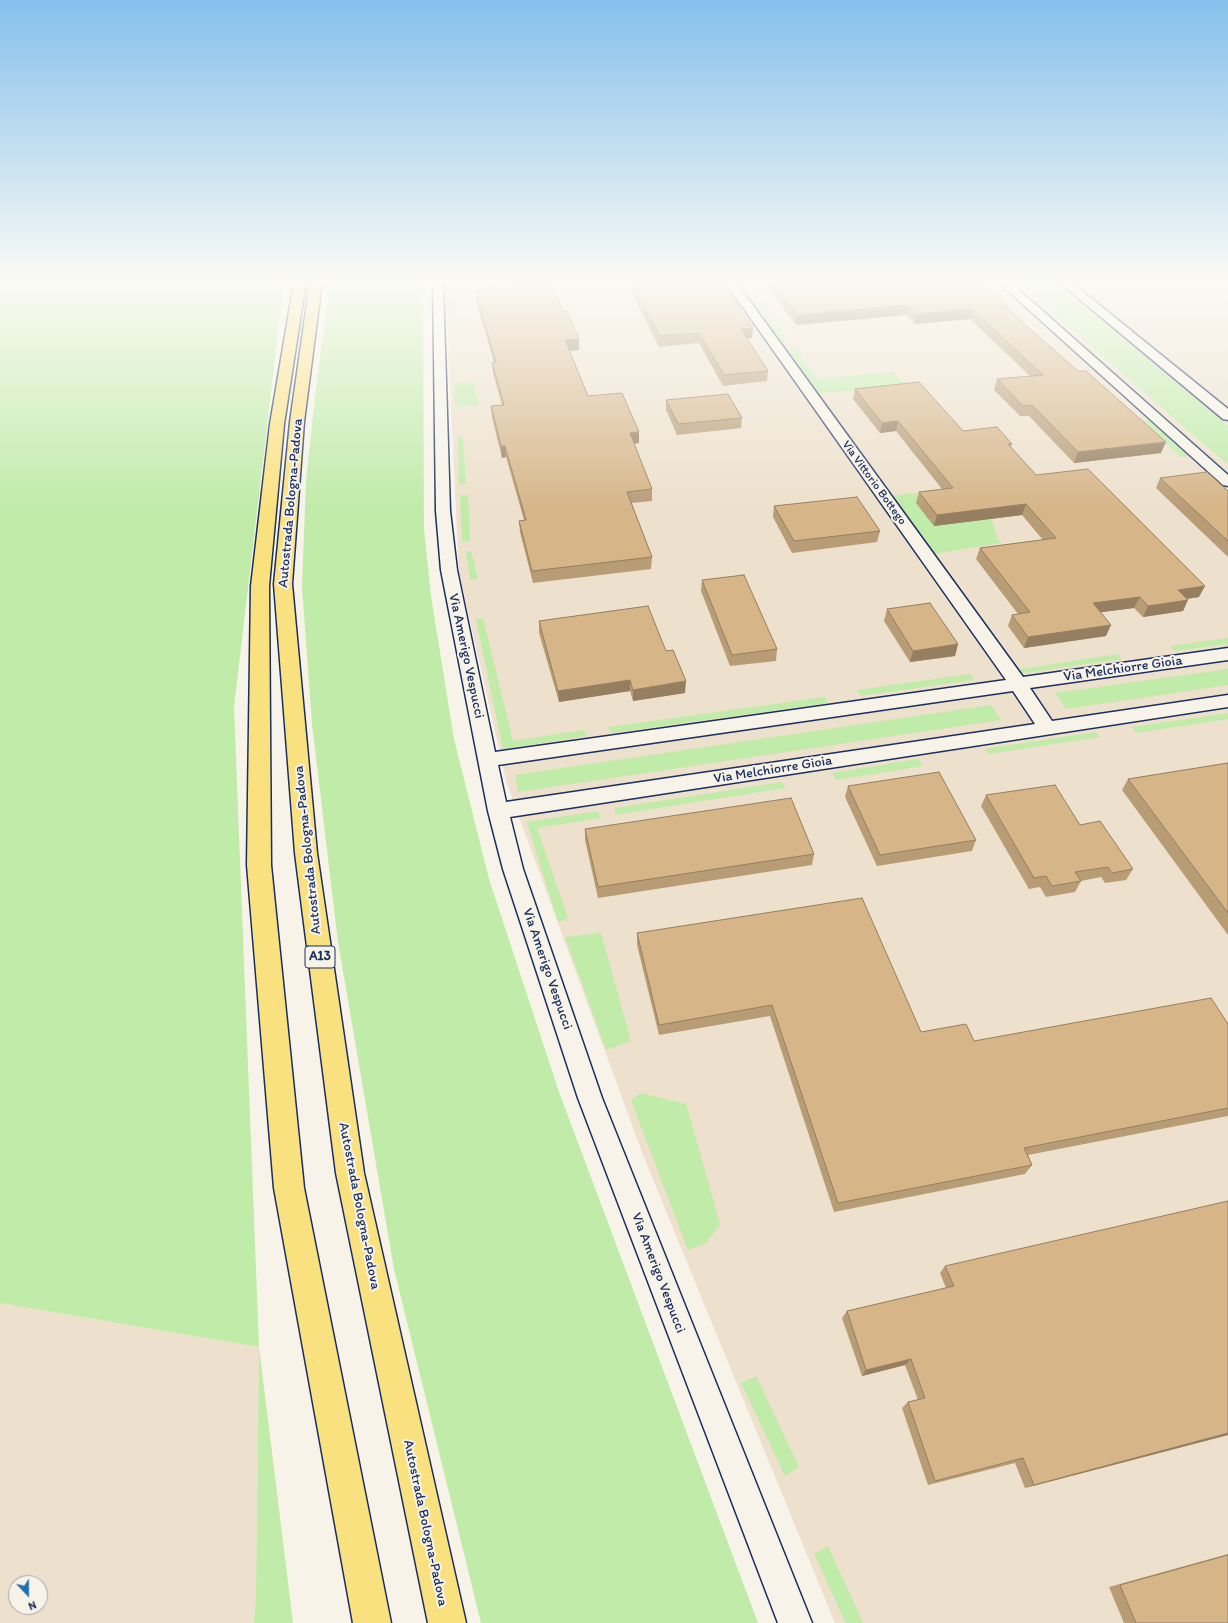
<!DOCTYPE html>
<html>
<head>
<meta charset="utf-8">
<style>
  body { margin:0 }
  #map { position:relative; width:1228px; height:1623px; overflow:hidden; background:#f7f3e8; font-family:Itim,sans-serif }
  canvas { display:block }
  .north { position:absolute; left:8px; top:1575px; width:40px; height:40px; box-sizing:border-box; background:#f7f3e8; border:1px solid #9fa5b1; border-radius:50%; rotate:158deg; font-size:11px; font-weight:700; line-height:16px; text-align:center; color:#1b2f5e }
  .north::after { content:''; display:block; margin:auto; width:14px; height:18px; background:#1f6fb2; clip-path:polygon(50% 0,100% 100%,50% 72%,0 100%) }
</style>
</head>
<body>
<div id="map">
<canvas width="1228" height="1623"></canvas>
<div class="north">N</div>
</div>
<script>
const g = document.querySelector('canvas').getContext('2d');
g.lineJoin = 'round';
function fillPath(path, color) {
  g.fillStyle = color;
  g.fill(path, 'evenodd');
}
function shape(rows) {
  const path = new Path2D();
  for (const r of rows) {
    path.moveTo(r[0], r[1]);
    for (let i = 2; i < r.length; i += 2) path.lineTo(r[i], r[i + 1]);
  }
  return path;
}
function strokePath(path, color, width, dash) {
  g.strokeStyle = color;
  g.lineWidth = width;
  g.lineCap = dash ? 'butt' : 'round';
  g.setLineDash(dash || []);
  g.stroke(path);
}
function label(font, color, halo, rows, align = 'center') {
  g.font = font + ' Itim,sans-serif';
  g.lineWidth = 4;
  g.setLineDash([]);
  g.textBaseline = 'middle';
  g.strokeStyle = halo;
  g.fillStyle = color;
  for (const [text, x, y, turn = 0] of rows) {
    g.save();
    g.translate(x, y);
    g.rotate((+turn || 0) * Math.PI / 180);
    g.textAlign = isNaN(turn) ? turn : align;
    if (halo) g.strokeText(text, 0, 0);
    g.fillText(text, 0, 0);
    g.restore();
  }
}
const built = shape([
  [445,282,1228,282,1228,1623,835,1623,643,1155,507,784,459,572],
  [0,1303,259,1347,256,1591,254,1623,0,1623],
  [16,1583,40,1583,40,1607,16,1607]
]);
const green = shape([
  [0,282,284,282,234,707,259,1347,293,1623,254,1623,256,1591,259,1347,0,1303],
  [330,282,423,282,424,529,431,596,454,739,489,879,559,1092,758,1623,481,1623,394,1269,338,942,312,724,302,587,306,481,316,387],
  [449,282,453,282,457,322,451,322],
  [741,282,746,282,790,342,780,340],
  [1017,282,1054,282,1228,426,1228,465],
  [794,347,818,379,893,372,905,385,819,394,788,350],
  [473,382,479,405,455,407,454,384],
  [1149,420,1189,456,1181,457,1141,421],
  [458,437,463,437,466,484,459,485],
  [964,487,992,521,997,537,1001,543,933,554,891,496],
  [460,495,468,495,470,541,462,542],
  [471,551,478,579,470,580,466,552],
  [483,618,513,741,584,730,586,736,503,749,476,619],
  [1228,638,1228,644,1175,651,1170,646],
  [1118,654,1122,659,1017,674,1014,670],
  [1228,669,1228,685,1066,709,1055,693],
  [970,674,974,680,861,696,857,690],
  [825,697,828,703,611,733,609,727],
  [991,705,1001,720,518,792,515,775],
  [1228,713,1228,719,1136,733,1132,727],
  [1096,732,1100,737,989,754,984,749],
  [918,759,923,766,836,780,832,773],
  [782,782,785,788,615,815,615,808],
  [598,811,600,818,537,828,568,918,558,922,527,822],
  [601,933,631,1041,606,1050,565,937],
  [641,1093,686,1104,720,1224,706,1243,688,1250,631,1100],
  [756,1376,799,1467,785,1476,741,1383],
  [828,1546,863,1623,846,1623,814,1554]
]);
const minor = shape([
  [433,282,443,282,450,511,457,570,495,752,1006,680,725,282,736,282,1023,677,1228,648,1228,660,1030,688,1052,721,1228,695,1228,707,510,817,523,869,602,1098,812,1623,778,1623,578,1098,503,869,488,811,441,570,436,511,433,282],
  [1013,691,1035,724,506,802,498,765,1013,691],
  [998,282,1010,282,1228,475,1228,486,1223,485,998,282],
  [1059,282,1071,282,1228,409,1228,420,1223,419,1059,282]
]);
const highway = shape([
  [294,282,306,282,284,424,269,586,271,865,304,1188,391,1623,353,1623,274,1188,247,865,251,586,270,424,294,282],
  [310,282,322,282,304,422,292,584,317,853,364,1173,466,1623,428,1623,336,1173,295,853,274,584,290,422,310,282]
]);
const wall = shape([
  [517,282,551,282,562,311,579,350,570,351,588,396,639,443,634,444,652,489,652,501,631,503,652,557,651,569,533,583,520,532,519,521,524,520,506,457,502,458,492,417,491,406,502,405,493,373,492,362,494,362,476,301,475,291,482,290,481,288,517,285],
  [626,282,722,282,752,338,747,338,768,371,767,381,723,386,699,343,659,347],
  [767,282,982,282,1007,306,1007,308,1161,453,1074,463,1029,416,1020,416,994,390,997,379,1030,376,970,319,915,324,906,315,796,325,767,287],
  [855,389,963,431,1012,444,1011,447,1036,475,1199,597,1187,599,1183,611,1143,617,1134,608,1101,612,1106,636,1024,648,1008,626,1012,615,1018,614,976,559,980,548,1043,540,1022,515,934,526,916,503,919,492,942,489,896,431,880,433,853,399],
  [666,400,742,418,741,428,677,435,666,410],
  [1160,478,1228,491,1228,557,1156,488],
  [774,506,880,531,877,542,792,553,773,517],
  [702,580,777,649,776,661,730,666,701,591],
  [887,609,958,644,955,656,910,662,884,621],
  [539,621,666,651,685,693,633,701,630,691,559,702,539,633],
  [1228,763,1228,935,1122,790,1128,779],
  [848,786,976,840,972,851,877,866,845,797],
  [986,795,1080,825,1133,869,1126,880,1105,883,1101,877,1081,881,1075,892,1046,897,1040,887,1029,889,981,806],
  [585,829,814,854,812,865,598,898,585,840],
  [637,933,921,1032,974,1041,1228,1024,1228,1116,1028,1155,1032,1165,1025,1174,834,1212,770,1016,659,1035,637,945],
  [945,1266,1228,1435,1025,1488,1015,1463,928,1485,902,1408,908,1402,918,1400,905,1365,862,1376,842,1318,847,1311,946,1288,940,1273],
  [1228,1554,1228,1623,1124,1623,1109,1587]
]);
const shadedWall = shape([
  [908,305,906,315,796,325,797,315],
  [972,309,970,319,915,324,917,314],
  [753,328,752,338,740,339,741,329],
  [579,339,579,350,566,351,565,340],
  [898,421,896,431,880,433,882,423],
  [639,432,639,443,629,444,630,433],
  [1166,442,1161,453,1074,463,1078,452],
  [501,446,505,446,506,457,502,458],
  [1026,504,1022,515,934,526,937,515],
  [1205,586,1199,597,1172,601,1178,590],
  [1140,597,1134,608,1088,614,1093,603],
  [1188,600,1183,611,1143,617,1148,606],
  [1111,625,1106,636,1024,648,1028,637],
  [958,644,955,656,910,662,913,651],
  [630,680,630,691,559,702,558,691],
  [686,681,685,693,633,701,633,690],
  [911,1359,905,1365,862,1376,866,1370],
  [1228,1433,1228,1435,1025,1488,1034,1485]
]);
const building = shape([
  [519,282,551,282,562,311,567,311,579,339,565,340,588,396,622,393,639,432,630,433,652,489,627,492,652,557,532,571,519,521,526,520,505,446,501,446,491,406,504,405,492,362,496,362,475,291,482,290,481,288,520,284,519,282],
  [631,282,722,282,753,328,741,329,768,371,724,375,699,333,660,336,631,282],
  [772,282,982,282,1007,306,1004,306,1078,371,1086,371,1166,442,1078,452,1032,405,1023,406,997,379,1043,375,972,309,917,314,908,305,797,315,772,282],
  [919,382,963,431,997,427,1012,444,1008,444,1036,475,1088,469,1205,586,1178,590,1188,600,1148,606,1140,597,1093,603,1111,625,1028,637,1012,615,1030,612,980,548,1056,538,1026,504,937,515,919,492,953,488,898,421,882,423,855,389,919,382],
  [728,394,742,418,678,424,666,400,728,394],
  [1207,472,1228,491,1228,541,1160,478,1207,472],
  [857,497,880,531,794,541,774,506,857,497],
  [744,575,777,649,732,655,702,580,744,575],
  [930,603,958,644,913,651,887,609,930,603],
  [648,606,666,651,673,650,686,681,633,690,630,680,558,691,539,621,648,606],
  [1228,763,1228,913,1128,779,1228,763],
  [939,772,976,840,880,855,848,786,939,772],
  [1055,785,1080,825,1100,821,1133,869,1112,873,1108,867,1075,872,1081,881,1052,886,1046,876,1034,878,986,795,1055,785],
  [791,798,814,854,598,887,585,829,791,798],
  [862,898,921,1032,966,1024,974,1041,1211,998,1228,1024,1228,1108,1024,1148,1032,1165,838,1203,772,1005,659,1025,637,933,862,898],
  [1228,1201,1228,1433,1034,1485,1023,1458,935,1481,908,1402,925,1398,911,1359,866,1370,847,1311,954,1286,945,1266,1228,1201],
  [1228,1555,1228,1623,1136,1623,1120,1585,1228,1555]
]);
const farStreetnames = [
  ["Via Vittorio Bottego",874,483,54]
];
const shields = [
  [320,957,30]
];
const shieldNames = [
  ["A13",320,957]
];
const streetNames = [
  ["Autostrada Bologna-Padova",291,503,-85],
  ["Via Amerigo Vespucci",466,656,78],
  ["Via Melchiorre Gioia",1123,669,-8],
  ["Via Melchiorre Gioia",773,770,-9],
  ["Autostrada Bologna-Padova",308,850,-96],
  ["Via Amerigo Vespucci",547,969,71],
  ["Autostrada Bologna-Padova",359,1206,79],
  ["Via Amerigo Vespucci",658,1273,69],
  ["Autostrada Bologna-Padova",425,1523,78]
];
fillPath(built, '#ede0cc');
fillPath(green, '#c0eba8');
strokePath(minor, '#1b2f5e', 3);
strokePath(highway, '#1b2f5e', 3);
fillPath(minor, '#f7f3e8');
fillPath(highway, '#fae180');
fillPath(wall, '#b89c76');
fillPath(shadedWall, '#967f60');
fillPath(building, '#d6b589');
strokePath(building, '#967f60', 1);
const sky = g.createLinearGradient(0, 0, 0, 510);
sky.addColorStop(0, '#85c0ec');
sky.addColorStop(0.55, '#fbfaf5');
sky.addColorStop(1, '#fbfaf500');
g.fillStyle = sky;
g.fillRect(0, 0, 1228, 510);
label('12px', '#1b2f5e', '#f7f3e8', farStreetnames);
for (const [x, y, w] of shields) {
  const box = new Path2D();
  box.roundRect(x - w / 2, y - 11, w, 22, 3);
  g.fillStyle = '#f7f3e8';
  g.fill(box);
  strokePath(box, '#1b2f5e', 1);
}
label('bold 13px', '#1b2f5e', null, shieldNames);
label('14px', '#1b2f5e', '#f7f3e8', streetNames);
</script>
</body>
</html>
